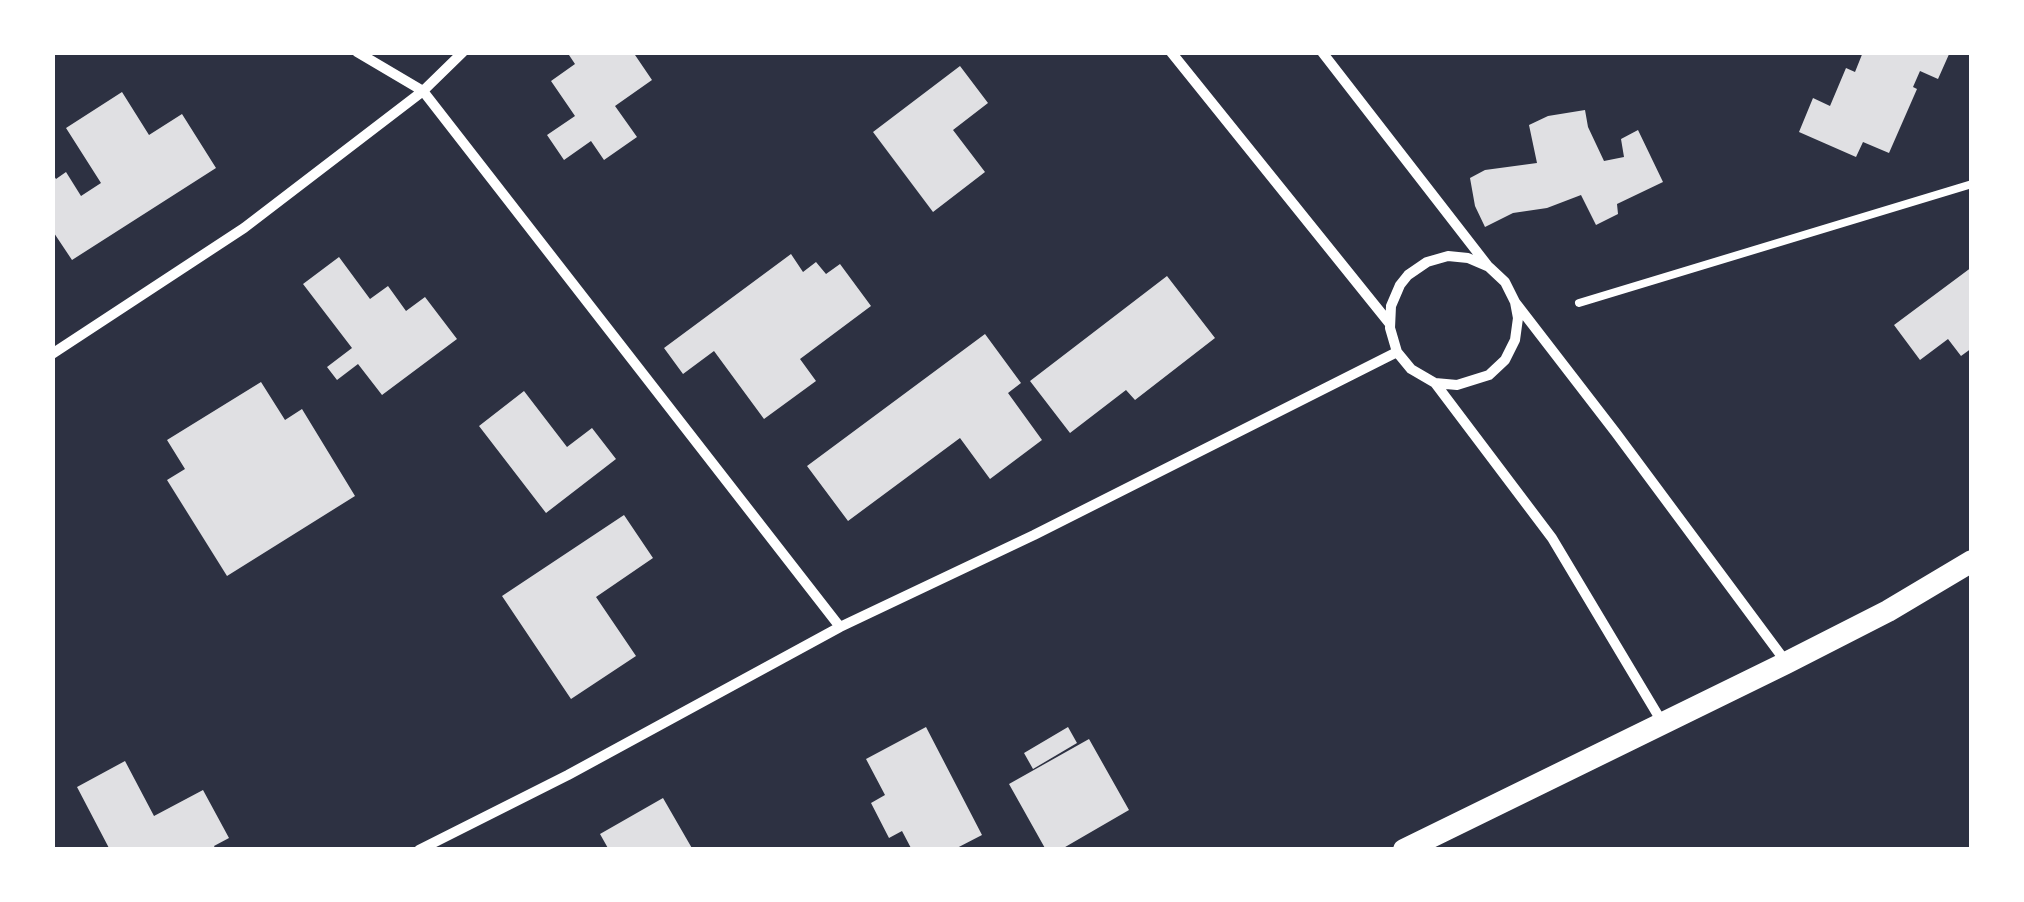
<!DOCTYPE html>
<html>
<head>
<meta charset="utf-8">
<style>
  body { margin:0 }
  #map { position:relative; width:2024px; height:902px; overflow:hidden; background:#2d3142; font-family:Ubuntu,sans-serif }
  canvas { display:block }
  .frame { position:absolute; inset:0; border:55px solid #fff; pointer-events:none }
</style>
</head>
<body>
<div id="map">
<canvas width="2024" height="902"></canvas>
<div class="frame"></div>
</div>
<script>
const g = document.querySelector('canvas').getContext('2d');
g.lineJoin = 'round';
function fillPath(path, color) {
  g.fillStyle = color;
  g.fill(path, 'evenodd');
}
function shape(rows) {
  const path = new Path2D();
  for (const r of rows) {
    path.moveTo(r[0], r[1]);
    for (let i = 2; i < r.length; i += 2) path.lineTo(r[i], r[i + 1]);
  }
  return path;
}
function strokePath(path, color, width, dash) {
  g.strokeStyle = color;
  g.lineWidth = width;
  g.lineCap = dash ? 'butt' : 'round';
  g.setLineDash(dash || []);
  g.stroke(path);
}
const building = shape([
  [567,52,633,52,652,80,615,106,637,137,604,160,591,141,564,160,547,135,575,116,551,81,575,64],
  [1863,52,1950,52,1938,79,1920,71,1913,87,1917,89,1889,153,1863,142,1856,157,1799,132,1813,98,1830,106,1846,68,1855,72],
  [960,66,988,103,953,130,985,172,933,212,873,132],
  [122,92,149,135,182,114,216,168,72,260,52,230,52,173,56,179,66,172,81,196,101,183,66,128],
  [1585,110,1588,127,1604,161,1624,157,1621,139,1638,130,1663,182,1617,204,1618,214,1596,225,1581,195,1547,208,1513,213,1485,227,1475,206,1470,178,1485,170,1537,163,1529,125,1548,116],
  [791,254,803,272,816,262,826,274,840,264,871,306,800,359,816,381,764,419,714,351,683,374,664,348],
  [339,257,370,299,388,286,406,311,425,297,457,339,382,395,358,364,337,380,327,367,352,348,303,284],
  [1972,267,1972,348,1961,356,1948,339,1920,360,1894,325],
  [1167,276,1215,338,1135,400,1126,390,1070,433,1030,381],
  [985,334,1021,383,1008,393,1042,440,990,479,960,438,848,521,807,466],
  [261,382,285,420,302,409,355,496,227,576,167,480,185,469,167,440],
  [524,391,567,447,592,428,616,459,546,513,479,426],
  [624,515,653,558,596,597,636,656,571,699,502,596],
  [926,727,982,835,953,850,912,850,902,831,889,838,871,803,885,795,866,759],
  [1068,727,1077,743,1033,769,1024,753],
  [1089,739,1129,810,1060,850,1046,850,1009,784],
  [125,761,154,816,203,790,229,838,214,846,216,850,110,850,77,787],
  [663,798,693,850,609,850,600,834]
]);
const service = shape([
  [1579,303,1972,184]
]);
const minor = shape([
  [357,52,423,91,840,627],
  [1171,52,1390,324],
  [1322,52,1488,266],
  [1515,302,1518,318,1515,340,1505,360,1489,375,1457,385,1435,383,1411,369,1397,352,1390,328,1391,306,1400,285,1408,275,1427,262,1448,256,1468,258,1489,267,1505,282,1515,302,1616,433,1786,662],
  [52,354,244,228,423,91,463,52],
  [1435,383,1552,538,1662,722],
  [419,850,568,775,840,627,1034,535,1397,352]
]);
const primary = shape([
  [1404,850,1786,663,1888,611,1972,561]
]);
fillPath(building, '#e0e0e3');
strokePath(service, '#fff', 8);
strokePath(minor, '#fff', 10);
strokePath(primary, '#fff', 22);
</script>
</body>
</html>
